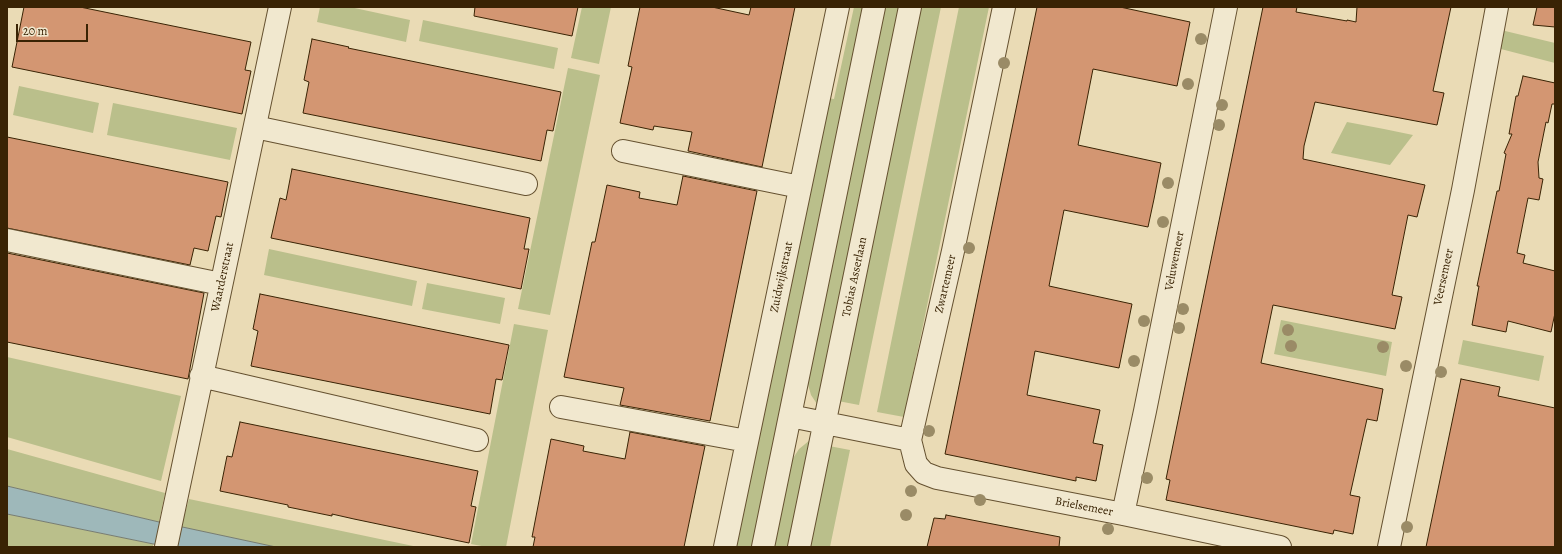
<!DOCTYPE html>
<html>
<head>
<meta charset="utf-8">
<style>
  body { margin:0 }
  #map { position:relative; width:1562px; height:554px; overflow:hidden; background:#eadbb5; font-family:Alegreya,serif }
  canvas { display:block }
  .frame { position:absolute; inset:0; border:8px solid #392304; pointer-events:none }
  .scale { position:absolute; left:16px; top:24px; width:72px; height:18px; box-sizing:border-box; border:2px solid #392304; border-top:0; padding-left:5px; font-size:12px; line-height:14px; white-space:nowrap; color:#392304; -webkit-text-stroke:3px #f1e8cf; paint-order:stroke }
</style>
</head>
<body>
<div id="map">
<canvas width="1562" height="554"></canvas>
<div class="frame"></div>
<div class="scale">20 m</div>
</div>
<script>
const g = document.querySelector('canvas').getContext('2d');
g.lineJoin = 'round';
function fillPath(path, color) {
  g.fillStyle = color;
  g.fill(path, 'evenodd');
}
function shape(rows) {
  const path = new Path2D();
  for (const r of rows) {
    path.moveTo(r[0], r[1]);
    for (let i = 2; i < r.length; i += 2) path.lineTo(r[i], r[i + 1]);
  }
  return path;
}
function strokePath(path, color, width, dash) {
  g.strokeStyle = color;
  g.lineWidth = width;
  g.lineCap = dash ? 'butt' : 'round';
  g.setLineDash(dash || []);
  g.stroke(path);
}
function label(font, color, halo, rows, align = 'center') {
  g.font = font + ' Alegreya,serif';
  g.lineWidth = 3;
  g.setLineDash([]);
  g.textBaseline = 'middle';
  g.strokeStyle = halo;
  g.fillStyle = color;
  for (const [text, x, y, turn = 0] of rows) {
    g.save();
    g.translate(x, y);
    g.rotate((+turn || 0) * Math.PI / 180);
    g.textAlign = isNaN(turn) ? turn : align;
    if (halo) g.strokeText(text, 0, 0);
    g.fillText(text, 0, 0);
    g.restore();
  }
}
const green = shape([
  [320,7,350,7,410,20,406,42,317,22],
  [582,7,611,7,599,64,571,58],
  [854,7,868,7,757,547,736,547,827,98,834,99],
  [883,7,903,7,817,404,811,395,807,381],
  [918,7,941,7,859,405,838,401],
  [959,7,989,7,904,417,877,412],
  [423,20,558,48,554,69,419,41],
  [1501,30,1555,43,1555,63,1497,48],
  [568,68,600,75,550,315,518,309],
  [19,86,99,103,93,133,13,115],
  [113,103,237,128,230,160,107,135],
  [1347,122,1384,129,1413,135,1390,165,1331,153],
  [269,249,417,281,412,306,264,275],
  [427,283,505,298,500,324,422,309],
  [1281,320,1392,342,1386,376,1274,354],
  [514,324,548,330,506,547,487,547,471,544],
  [1463,340,1544,356,1539,381,1458,364],
  [7,357,181,396,161,481,7,437],
  [810,440,792,547,771,547,788,466,799,449],
  [829,446,850,450,830,547,808,547],
  [7,449,165,493,159,522,7,486],
  [189,499,418,547,276,547,181,527],
  [7,514,153,544,153,547,7,547]
]);
const water = shape([
  [7,486,159,522,276,547,168,547,7,514,7,486]
]);
const building = shape([
  [24,7,80,7,251,42,245,70,251,71,242,114,12,67,24,7],
  [475,7,578,7,572,36,474,16,475,7],
  [640,7,712,7,749,15,751,7,795,7,762,167,688,151,692,132,654,126,653,130,620,123,632,67,628,66,640,7],
  [1037,7,1120,7,1190,22,1177,86,1093,69,1078,145,1161,163,1154,199,1148,227,1064,210,1049,286,1132,304,1119,368,1035,351,1027,395,1100,410,1093,443,1103,445,1096,481,1076,477,1076,481,945,454,1037,7],
  [1263,7,1297,7,1296,12,1347,21,1347,20,1356,22,1357,7,1451,7,1433,91,1444,93,1437,125,1315,102,1304,146,1303,159,1425,185,1417,217,1408,215,1392,295,1402,297,1395,329,1273,305,1261,363,1383,389,1377,421,1367,419,1350,495,1360,497,1353,534,1334,530,1333,534,1166,500,1170,480,1166,479,1263,7],
  [1537,7,1555,7,1555,27,1533,25,1537,7],
  [312,39,349,47,348,48,561,92,553,131,547,130,541,161,303,113,309,82,304,80,312,39],
  [1523,76,1555,83,1555,104,1552,104,1548,123,1546,122,1538,162,1539,178,1543,179,1539,200,1528,198,1517,253,1525,255,1523,263,1555,271,1555,313,1551,332,1508,321,1506,332,1472,325,1479,286,1477,286,1497,191,1499,191,1506,154,1504,153,1512,134,1509,134,1516,96,1518,96,1523,76],
  [7,137,228,182,221,217,216,216,208,251,194,248,190,265,7,228,7,137],
  [292,169,530,218,524,249,529,249,521,289,271,238,280,198,286,200,292,169],
  [683,176,757,191,710,421,620,405,624,388,564,377,592,242,595,242,607,185,640,192,639,198,677,205,683,176],
  [7,253,204,293,188,379,7,342,7,253],
  [260,294,509,345,502,380,496,379,490,414,251,366,258,331,253,329,260,294],
  [1461,379,1500,387,1498,396,1555,408,1555,547,1426,547,1461,379],
  [240,422,478,471,471,506,476,507,469,543,354,519,332,514,332,516,288,507,288,505,220,491,227,456,232,457,240,422],
  [630,432,705,446,684,547,533,547,535,537,532,537,551,439,584,446,583,451,625,459,630,432],
  [946,515,1060,537,1059,547,927,547,934,518,945,519,946,515]
]);
const minor = shape([
  [1004,7,953,251,910,440,916,464,924,473,937,478,1123,514,1280,547],
  [255,127,526,184],
  [623,151,800,187],
  [7,240,221,284],
  [201,376,477,440],
  [561,407,747,441],
  [790,416,910,440],
  [1123,514,1145,411,1226,7],
  [166,547,280,7],
  [725,547,838,7],
  [763,547,874,7],
  [799,547,910,7],
  [1389,547,1463,190,1497,7]
]);
const trees = [
  [1201,39],
  [1004,63],
  [1188,84],
  [1222,105],
  [1219,125],
  [1168,183],
  [1163,222],
  [969,248],
  [1183,309],
  [1144,321],
  [1179,328],
  [1288,330],
  [1291,346],
  [1383,347],
  [1134,361],
  [1406,366],
  [1441,372],
  [929,431],
  [1147,478],
  [911,491],
  [980,500],
  [906,515],
  [1407,527],
  [1108,529]
];
const streetNames = [
  ["Veluwemeer",1175,261,-79],
  ["Waarderstraat",223,277,-78],
  ["Zuidwijkstraat",782,277,-78],
  ["Tobias Asserlaan",855,277,-78],
  ["Veersemeer",1444,277,-78],
  ["Zwartemeer",946,284,-77],
  ["Brielsemeer",1084,507,11]
];
fillPath(green, '#babf8b');
fillPath(water, '#9eb8ba');
strokePath(water, '#767c71', 1);
fillPath(building, '#d39672');
strokePath(building, '#392304', 1);
strokePath(minor, '#655130', 24);
strokePath(minor, '#f1e8cf', 22);
g.fillStyle = '#9a8b66';
for (const [x, y] of trees) {
  g.beginPath();
  g.arc(x, y, 6, 0, 2 * Math.PI);
  g.fill();
}
label('12px', '#392304', '#f1e8cf', streetNames);
</script>
</body>
</html>
